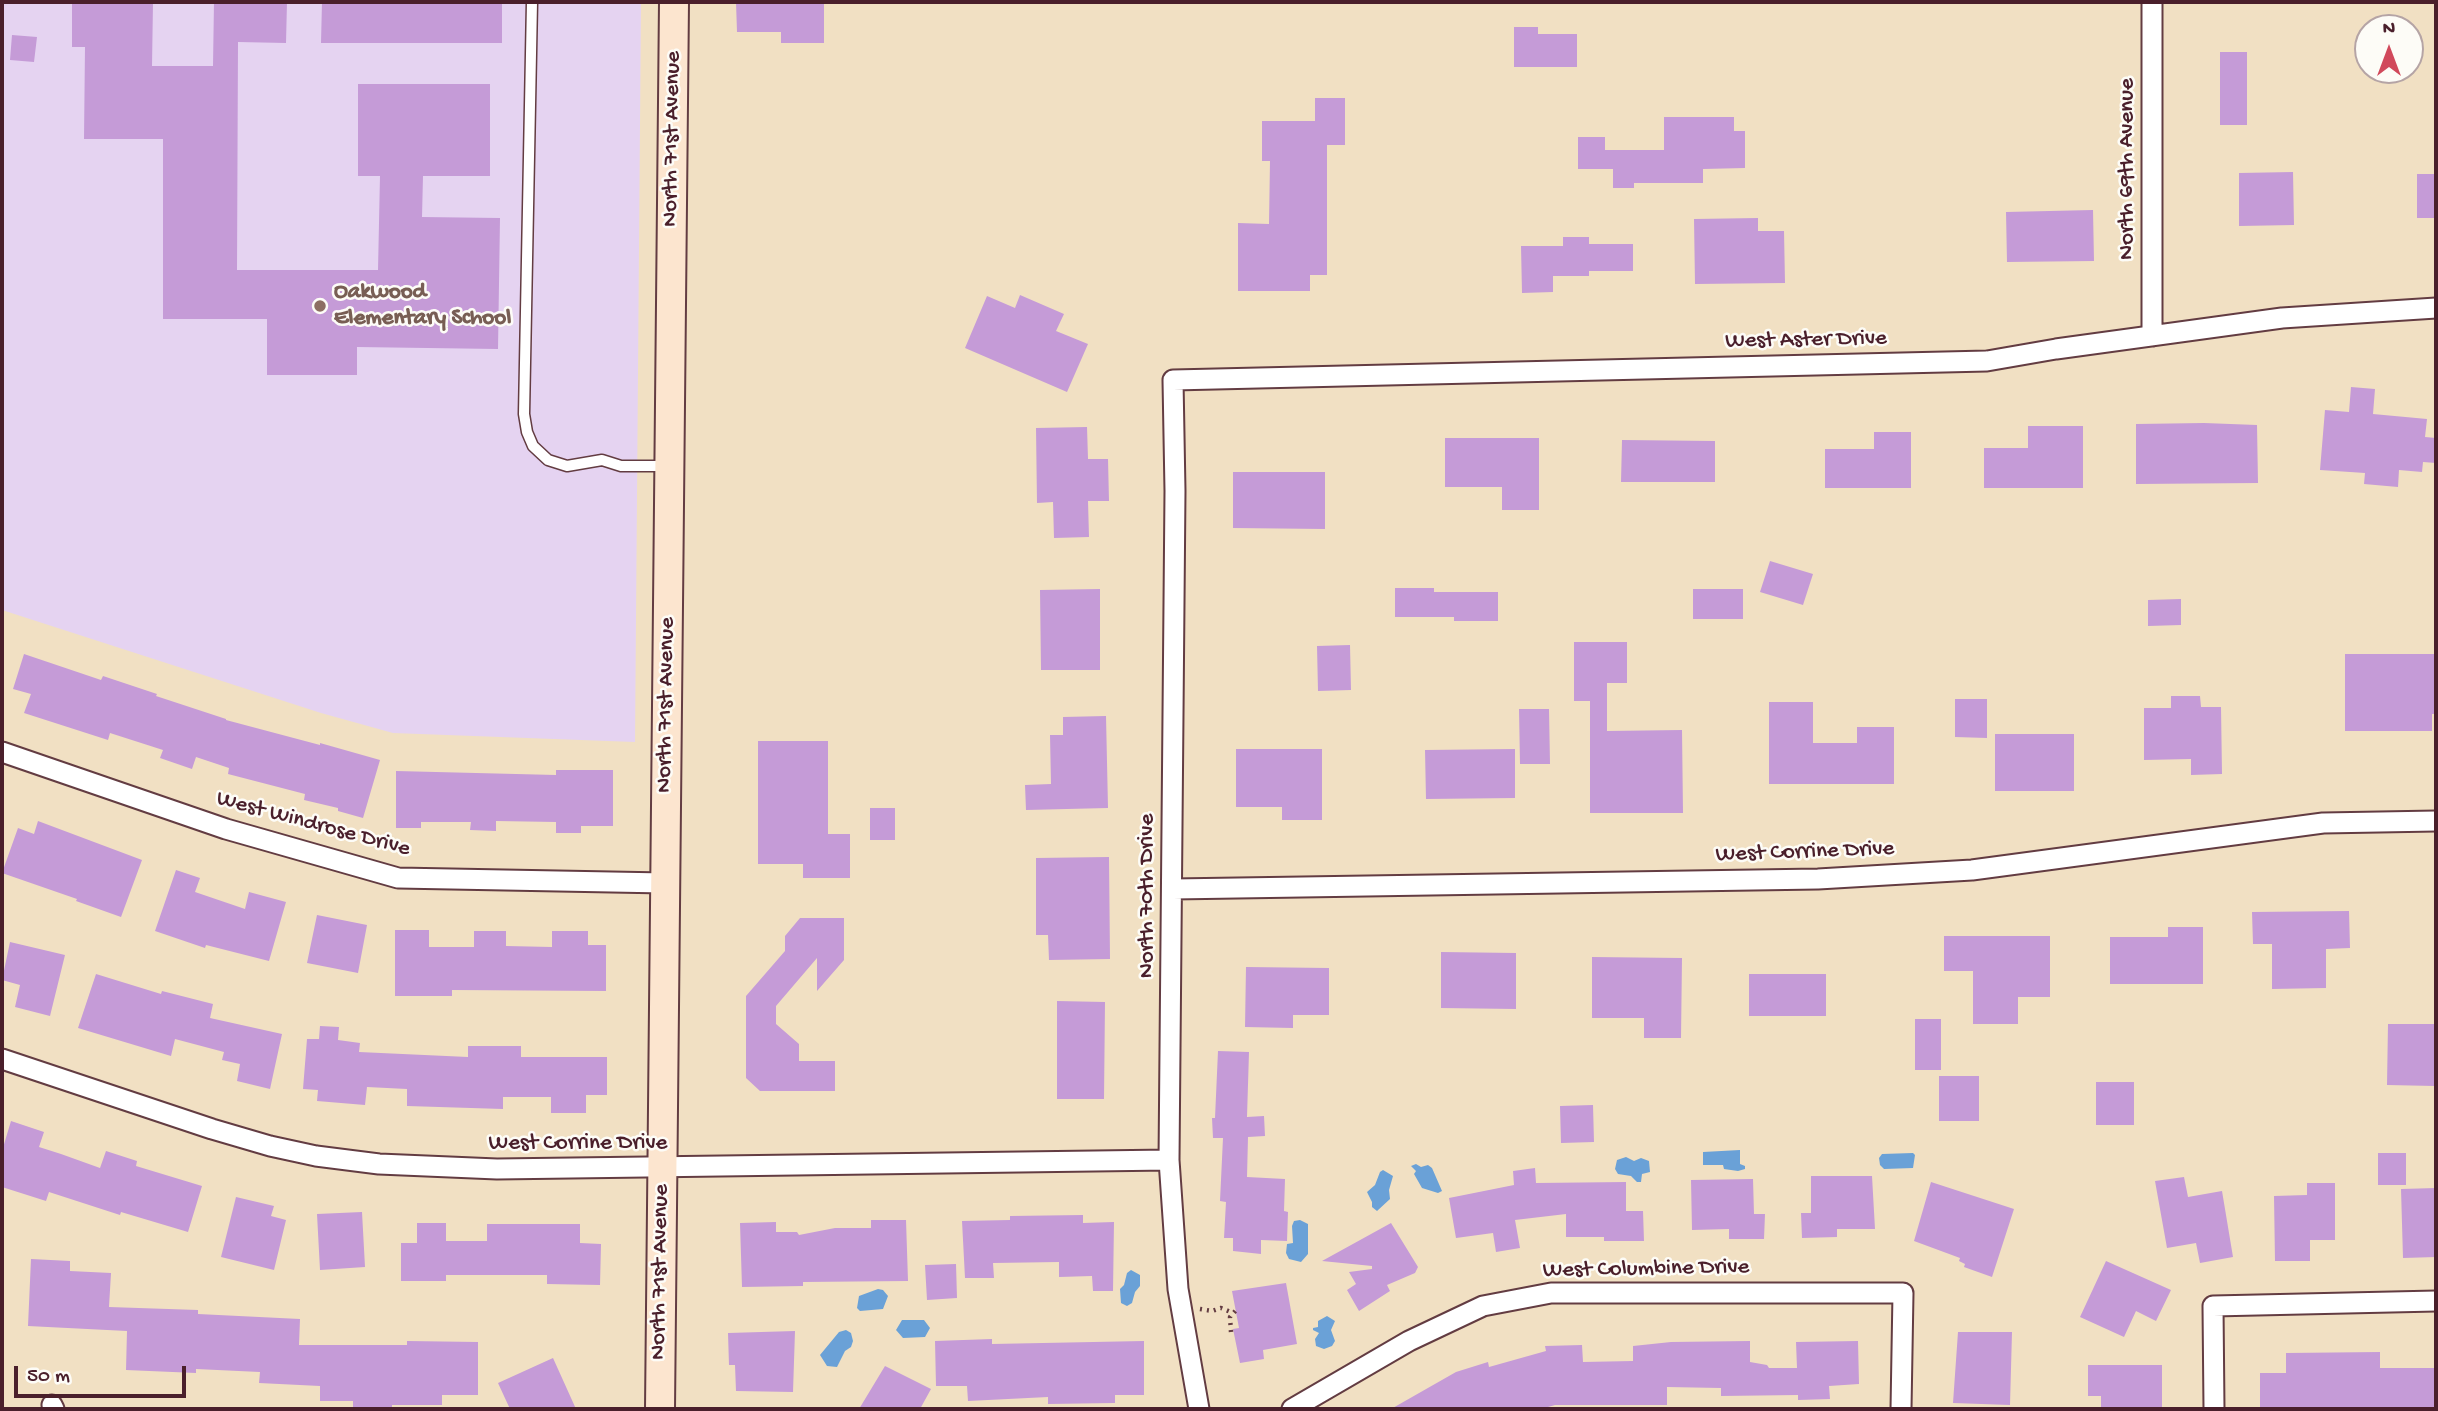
<!DOCTYPE html>
<html>
<head>
<meta charset="utf-8">
<style>
  body { margin:0 }
  #map { position:relative; width:2438px; height:1411px; overflow:hidden; background:#f1e0c3; font-family:"Gochi Hand",sans-serif }
  canvas { display:block }
  .frame { position:absolute; inset:0; border:4px solid #4a1f2b; pointer-events:none }
  .north { position:absolute; left:2354px; top:14px; width:70px; height:70px; box-sizing:border-box; background:#fdfcf7; border:2px solid #b5a4a5; border-radius:50%; rotate:0deg; font-size:19px; font-weight:700; line-height:28px; text-align:center; color:#4a1f2b }
  .north::after { content:''; display:block; margin:auto; width:24px; height:32px; background:#d1495b; clip-path:polygon(50% 0,100% 100%,50% 72%,0 100%) }
  .scale { position:absolute; left:14px; top:1366px; width:172px; height:32px; box-sizing:border-box; border:4px solid #4a1f2b; border-top:0; padding-left:9px; font-size:21px; line-height:24px; white-space:nowrap; color:#4a1f2b; -webkit-text-stroke:5px #fdfcf7; paint-order:stroke }
</style>
</head>
<body>
<div id="map">
<canvas width="2438" height="1411"></canvas>
<div class="frame"></div>
<div class="north">N</div>
<div class="scale">50 m</div>
</div>
<script>
const g = document.querySelector('canvas').getContext('2d');
g.lineJoin = 'round';
function fillPath(path, color) {
  g.fillStyle = color;
  g.fill(path, 'evenodd');
}
function shape(rows) {
  const path = new Path2D();
  for (const r of rows) {
    path.moveTo(r[0], r[1]);
    for (let i = 2; i < r.length; i += 2) path.lineTo(r[i], r[i + 1]);
  }
  return path;
}
function strokePath(path, color, width, dash) {
  g.strokeStyle = color;
  g.lineWidth = width;
  g.lineCap = dash ? 'butt' : 'round';
  g.setLineDash(dash || []);
  g.stroke(path);
}
function label(font, color, halo, rows, align = 'center') {
  g.font = font + ' "Gochi Hand",sans-serif';
  g.lineWidth = 5;
  g.setLineDash([]);
  g.textBaseline = 'middle';
  g.strokeStyle = halo;
  g.fillStyle = color;
  for (const [text, x, y, turn = 0] of rows) {
    g.save();
    g.translate(x, y);
    g.rotate((+turn || 0) * Math.PI / 180);
    g.textAlign = isNaN(turn) ? turn : align;
    if (halo) g.strokeText(text, 0, 0);
    g.fillText(text, 0, 0);
    g.restore();
  }
}
const built = shape([
  [2,2,641,2,635,742,393,733,321,713,2,610]
]);
const water = shape([
  [1740,1150,1740,1164,1745,1166,1745,1169,1738,1171,1724,1169,1723,1165,1703,1165,1703,1152],
  [1913,1153,1915,1155,1913,1168,1884,1169,1880,1165,1879,1158,1882,1154],
  [1626,1157,1634,1161,1641,1158,1649,1161,1650,1172,1642,1174,1641,1182,1637,1182,1631,1176,1618,1174,1615,1169,1617,1160],
  [1416,1164,1421,1167,1428,1165,1432,1168,1442,1191,1438,1193,1422,1188,1414,1174,1416,1171,1411,1166],
  [1383,1170,1393,1176,1389,1190,1390,1199,1377,1211,1372,1207,1372,1202,1367,1192,1375,1185,1380,1172],
  [1300,1220,1308,1224,1308,1254,1301,1262,1289,1259,1286,1253,1287,1244,1293,1243,1292,1226,1294,1221],
  [1131,1270,1140,1275,1140,1286,1135,1292,1132,1303,1127,1306,1121,1303,1120,1289,1124,1285,1127,1273],
  [878,1289,883,1290,888,1296,883,1309,860,1311,857,1308,859,1296],
  [1327,1316,1335,1321,1331,1330,1335,1341,1332,1346,1324,1349,1316,1346,1315,1339,1319,1333,1313,1330,1313,1328,1318,1327,1318,1321],
  [902,1320,924,1320,930,1328,925,1337,903,1338,896,1330],
  [846,1330,851,1333,853,1341,851,1347,845,1351,837,1367,827,1366,820,1355,839,1332]
]);
const building = shape([
  [72,2,153,2,152,66,213,66,214,2,287,2,286,43,238,42,237,270,378,270,380,176,358,176,358,84,490,84,490,176,423,176,422,217,500,218,498,349,357,347,357,375,267,375,267,319,163,319,163,139,84,139,85,47,72,47],
  [322,2,502,2,502,43,321,43],
  [736,2,824,2,824,43,781,43,781,32,737,32],
  [1514,27,1538,27,1538,34,1577,34,1577,67,1514,67],
  [12,35,37,37,34,62,10,60],
  [2220,52,2247,52,2247,125,2220,125],
  [1315,98,1345,98,1345,145,1327,145,1327,275,1310,275,1310,291,1238,291,1238,223,1269,224,1270,161,1262,161,1262,121,1315,121],
  [1664,117,1734,117,1734,131,1745,131,1745,168,1703,169,1703,183,1634,183,1634,188,1613,188,1613,169,1578,169,1578,137,1605,137,1605,150,1664,150],
  [2293,172,2294,225,2239,226,2239,173],
  [2417,174,2436,174,2436,218,2417,218],
  [2093,210,2094,261,2007,262,2006,212],
  [1758,218,1758,231,1784,231,1785,283,1695,284,1694,219],
  [1563,237,1589,237,1589,244,1633,244,1633,271,1589,271,1589,276,1553,276,1553,292,1522,293,1521,246,1563,246],
  [1020,295,1064,314,1056,331,1088,344,1067,392,965,348,987,296,1015,308],
  [2351,387,2375,389,2373,414,2427,419,2425,437,2436,438,2436,463,2423,462,2422,472,2399,470,2398,487,2364,484,2365,473,2320,470,2325,410,2349,412],
  [2204,423,2257,425,2258,483,2136,484,2136,424],
  [2028,426,2083,426,2083,488,1984,488,1984,448,2028,448],
  [1087,427,1088,459,1108,459,1109,501,1088,501,1089,537,1054,538,1053,502,1037,503,1036,428],
  [1874,432,1911,432,1911,488,1825,488,1825,449,1874,449],
  [1445,438,1539,438,1539,510,1502,510,1502,487,1445,487],
  [1622,440,1715,441,1715,482,1621,482],
  [1233,472,1325,472,1325,529,1233,528],
  [1770,561,1813,574,1803,605,1760,592],
  [1395,588,1434,588,1434,592,1498,592,1498,621,1454,621,1454,617,1395,617],
  [1100,589,1100,670,1041,670,1040,590],
  [1693,589,1743,589,1743,619,1693,619],
  [2181,599,2181,625,2148,626,2148,600],
  [1574,642,1627,642,1627,683,1607,683,1607,731,1682,730,1683,813,1590,813,1590,701,1574,701],
  [1350,645,1351,690,1318,691,1317,646],
  [24,654,101,680,103,676,157,694,156,696,226,719,226,720,320,745,320,743,380,760,363,818,338,811,338,808,304,800,305,794,228,774,229,768,196,757,192,769,160,758,163,750,110,733,108,740,24,713,31,694,13,689],
  [2345,654,2436,654,2436,714,2432,714,2432,731,2345,731],
  [2171,696,2200,696,2201,707,2221,707,2222,774,2191,775,2191,759,2144,760,2144,708,2171,708],
  [1955,699,1987,699,1987,738,1955,737],
  [1769,702,1813,702,1813,743,1857,743,1857,727,1894,727,1894,784,1769,784],
  [1519,709,1549,709,1550,764,1520,764],
  [1106,716,1108,808,1026,810,1025,785,1051,784,1050,735,1063,735,1063,717],
  [1995,734,2074,734,2074,791,1995,791],
  [758,741,828,741,828,834,850,834,850,878,803,878,803,864,758,864],
  [1236,749,1322,749,1322,820,1282,820,1282,807,1236,807],
  [1515,749,1515,798,1426,799,1425,750],
  [556,770,613,770,613,826,581,826,581,833,556,833,556,822,496,821,496,831,470,830,471,822,421,822,421,828,396,828,396,771,556,775],
  [870,808,895,808,895,840,870,840],
  [38,821,142,860,121,917,76,901,77,899,2,873,18,828,34,834],
  [1109,857,1110,959,1049,960,1048,935,1036,935,1036,858],
  [176,870,200,878,195,892,245,909,249,892,286,902,269,961,206,945,205,948,155,931],
  [2349,911,2350,948,2326,949,2326,988,2272,989,2272,944,2253,944,2252,912],
  [317,915,367,925,358,973,307,963],
  [800,918,844,918,844,960,817,991,817,958,776,1006,776,1024,799,1044,799,1061,835,1061,835,1091,760,1091,746,1078,746,996,785,951,785,936],
  [2168,927,2203,927,2203,984,2110,984,2110,937,2168,937],
  [395,930,429,930,429,947,474,947,474,931,506,931,506,946,552,947,552,931,588,931,588,945,606,945,606,991,452,990,452,996,395,996],
  [1944,936,2050,936,2050,997,2018,997,2018,1024,1973,1024,1973,971,1944,971],
  [10,942,65,955,50,1016,15,1007,20,985,2,980],
  [1441,952,1516,953,1516,1009,1441,1008],
  [1592,957,1682,958,1681,1038,1644,1038,1644,1018,1592,1018],
  [1246,967,1329,968,1329,1015,1293,1015,1293,1028,1245,1027],
  [96,974,161,994,162,991,213,1004,210,1018,282,1034,270,1089,237,1081,240,1064,222,1060,224,1052,175,1039,171,1056,78,1028],
  [1749,974,1826,974,1826,1016,1749,1016],
  [1057,1001,1105,1002,1104,1099,1057,1099],
  [1915,1019,1941,1019,1941,1070,1915,1070],
  [2388,1024,2436,1024,2435,1086,2387,1085],
  [320,1026,339,1027,338,1040,360,1043,359,1052,468,1057,468,1046,521,1046,521,1057,607,1057,607,1095,586,1095,586,1113,551,1113,551,1097,503,1097,503,1109,407,1106,407,1089,367,1087,365,1105,317,1101,318,1090,303,1089,307,1039,319,1039],
  [1218,1051,1249,1052,1247,1117,1264,1116,1265,1136,1248,1137,1247,1177,1285,1179,1284,1211,1288,1212,1287,1241,1261,1240,1261,1254,1233,1251,1233,1238,1224,1238,1226,1202,1220,1201,1223,1138,1213,1138,1212,1118,1215,1118],
  [1939,1076,1979,1076,1979,1121,1939,1121],
  [2096,1082,2134,1082,2134,1125,2096,1125],
  [1593,1105,1594,1142,1561,1143,1560,1106],
  [11,1121,44,1132,39,1147,61,1154,100,1168,106,1151,137,1161,136,1166,202,1186,188,1232,121,1212,120,1215,49,1192,46,1201,2,1187,2,1151],
  [2378,1153,2406,1153,2406,1185,2378,1185],
  [1535,1168,1536,1183,1626,1182,1626,1211,1643,1211,1644,1241,1604,1241,1604,1237,1566,1237,1566,1214,1515,1220,1520,1248,1496,1252,1493,1233,1456,1238,1449,1198,1514,1185,1513,1171],
  [1811,1176,1872,1176,1875,1229,1837,1229,1837,1237,1802,1238,1801,1213,1811,1213],
  [2184,1177,2188,1197,2222,1191,2233,1257,2200,1263,2196,1243,2167,1248,2155,1181],
  [1753,1179,1754,1214,1765,1214,1764,1239,1729,1239,1729,1229,1692,1230,1691,1180],
  [1931,1182,2014,1209,1992,1277,1964,1267,1965,1264,1959,1261,1960,1258,1914,1241],
  [2307,1183,2335,1183,2335,1240,2310,1240,2310,1261,2275,1261,2274,1196,2307,1195],
  [2436,1188,2436,1257,2403,1258,2401,1189],
  [236,1197,274,1206,271,1216,286,1220,274,1270,221,1257],
  [362,1212,365,1267,320,1270,317,1214],
  [1083,1215,1083,1223,1114,1222,1113,1291,1093,1291,1092,1276,1059,1277,1059,1262,993,1263,994,1278,965,1278,962,1221,1010,1220,1010,1216],
  [871,1220,906,1220,908,1281,803,1282,803,1286,742,1287,740,1223,776,1222,776,1232,797,1232,799,1235,835,1228,871,1228],
  [417,1223,446,1223,446,1241,487,1241,487,1224,580,1224,580,1243,601,1244,600,1285,547,1284,547,1275,446,1275,446,1281,401,1281,401,1243,417,1243],
  [1391,1223,1418,1267,1415,1273,1387,1285,1390,1291,1359,1311,1347,1290,1356,1284,1349,1272,1372,1269,1372,1266,1322,1261],
  [31,1259,70,1261,70,1271,111,1273,109,1307,198,1310,198,1314,300,1319,299,1345,407,1345,407,1341,478,1342,478,1395,442,1395,442,1405,392,1405,392,1409,353,1409,353,1401,320,1401,320,1386,259,1383,260,1372,196,1369,196,1373,126,1370,127,1331,28,1326],
  [2106,1261,2171,1290,2156,1321,2136,1311,2124,1337,2080,1317],
  [956,1264,957,1298,927,1300,925,1265],
  [1286,1283,1297,1344,1263,1350,1264,1359,1240,1363,1233,1329,1239,1328,1232,1291],
  [795,1331,793,1392,736,1391,735,1365,729,1365,728,1333],
  [1958,1332,2012,1332,2010,1405,1953,1403],
  [992,1339,992,1344,1144,1341,1144,1395,1115,1395,1115,1403,1048,1404,1048,1397,968,1401,967,1386,936,1386,935,1341],
  [1750,1341,1750,1362,1767,1365,1769,1368,1797,1368,1796,1342,1858,1341,1859,1384,1829,1386,1830,1399,1798,1400,1798,1395,1721,1396,1721,1388,1667,1387,1667,1405,1555,1405,1541,1409,1391,1409,1456,1372,1488,1362,1489,1367,1546,1351,1545,1346,1582,1345,1583,1362,1633,1361,1633,1346,1671,1342],
  [2380,1352,2380,1368,2436,1368,2436,1407,2260,1409,2260,1373,2286,1373,2286,1353],
  [553,1358,576,1409,510,1409,498,1383],
  [2088,1365,2162,1365,2162,1409,2101,1409,2101,1396,2088,1396],
  [885,1366,931,1389,920,1409,859,1409]
]);
const path = shape([
  [1200,1309,1212,1311,1221,1308,1233,1313],
  [1231,1332,1230,1317,1238,1308]
]);
const lane = shape([
  [532,2,524,414,527,432,533,446,548,460,567,466,602,460,621,466,669,466]
]);
const street = shape([
  [2152,2,2152,336],
  [2,752,226,829,398,878,665,883],
  [1173,889,1818,879,1972,870,2323,823,2436,821],
  [2,1059,212,1129,270,1146,316,1156,379,1164,497,1169,1169,1160],
  [52,1405,54,1409],
  [1199,1409,1178,1289,1169,1160,1175,491,1173,380,1987,361,2056,349,2282,318,2436,308],
  [1292,1409,1409,1341,1483,1306,1551,1293,1903,1293,1901,1409],
  [2214,1409,2213,1306,2436,1301]
]);
const secondary = shape([
  [660,1409,674,2]
]);
const markers = [
  [320,306,7,"#8d6e63"]
];
const streetNames = [
  ["North 71st Avenue",673,139,-89],
  ["North 69th Avenue",2128,169,-90],
  ["West Aster Drive",1806,341,-1],
  ["North 71st Avenue",667,705,-89],
  ["West Windrose Drive",313,825,15],
  ["West Corrine Drive",1805,853,-2],
  ["North 70th Drive",1148,896,-90],
  ["West Corrine Drive",578,1144],
  ["West Columbine Drive",1646,1270,-1],
  ["North 71st Avenue",661,1272,-89]
];
const educationNames = [
  ["Oakwood",334,293],
  ["Elementary School",334,319]
];
fillPath(built, '#e5d3f1');
fillPath(water, '#6aa1d7');
fillPath(building, '#c59bd7');
strokePath(lane, '#633c42', 13);
strokePath(street, '#633c42', 23);
strokePath(secondary, '#633c42', 32);
strokePath(path, '#633c42', 4.5, [2, 5]);
strokePath(lane, '#fff', 10);
strokePath(street, '#fff', 19);
strokePath(secondary, '#fce5cf', 28);
for (const [x, y, r, color] of markers) {
  const dot = new Path2D();
  dot.arc(x, y, r, 0, 2 * Math.PI);
  g.fillStyle = color;
  g.fill(dot);
  strokePath(dot, '#fdfcf7', 2.5);
}
label('23px', '#4a1f2b', '#fdfcf7', streetNames);
label('bold 23px', '#785e54', '#fdfcf7', educationNames, 'left');
</script>
</body>
</html>
